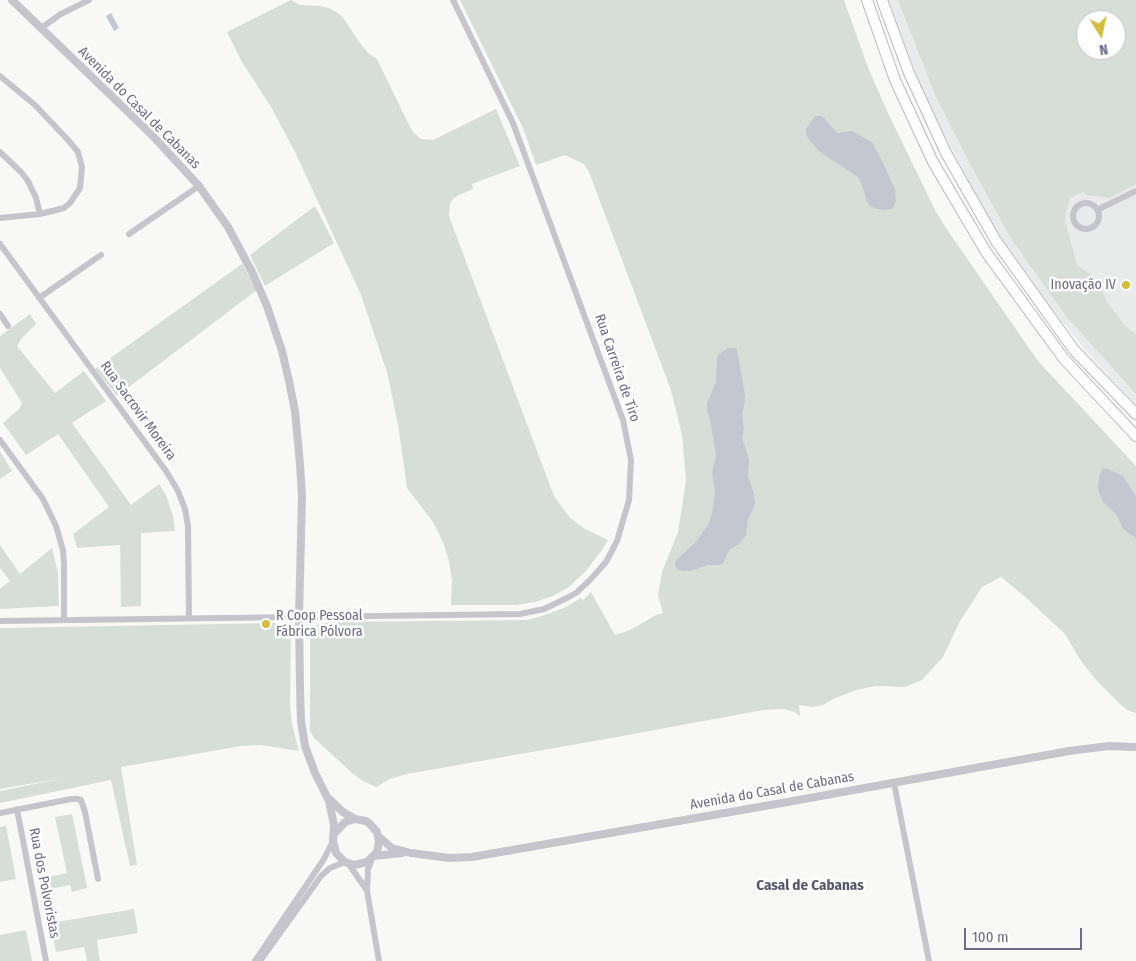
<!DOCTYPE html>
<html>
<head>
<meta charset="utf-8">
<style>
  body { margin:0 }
  #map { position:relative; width:1136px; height:961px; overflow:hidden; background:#f8f9f7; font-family:"Fira Sans Condensed",sans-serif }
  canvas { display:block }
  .north { position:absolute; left:1076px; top:10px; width:50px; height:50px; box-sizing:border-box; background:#fff; border:1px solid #c5c4ce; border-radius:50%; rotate:170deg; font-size:14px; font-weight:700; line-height:20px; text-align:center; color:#6d6b85 }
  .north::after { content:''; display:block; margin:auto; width:18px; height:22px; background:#d4bc3d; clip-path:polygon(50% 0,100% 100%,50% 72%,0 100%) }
  .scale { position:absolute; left:964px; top:928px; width:118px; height:22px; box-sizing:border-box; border:2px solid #6d6b85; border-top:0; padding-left:6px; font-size:15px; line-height:18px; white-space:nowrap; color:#6d6b85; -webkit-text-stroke:4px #fff; paint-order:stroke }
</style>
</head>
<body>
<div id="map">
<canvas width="1136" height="961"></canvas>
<div class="north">N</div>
<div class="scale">100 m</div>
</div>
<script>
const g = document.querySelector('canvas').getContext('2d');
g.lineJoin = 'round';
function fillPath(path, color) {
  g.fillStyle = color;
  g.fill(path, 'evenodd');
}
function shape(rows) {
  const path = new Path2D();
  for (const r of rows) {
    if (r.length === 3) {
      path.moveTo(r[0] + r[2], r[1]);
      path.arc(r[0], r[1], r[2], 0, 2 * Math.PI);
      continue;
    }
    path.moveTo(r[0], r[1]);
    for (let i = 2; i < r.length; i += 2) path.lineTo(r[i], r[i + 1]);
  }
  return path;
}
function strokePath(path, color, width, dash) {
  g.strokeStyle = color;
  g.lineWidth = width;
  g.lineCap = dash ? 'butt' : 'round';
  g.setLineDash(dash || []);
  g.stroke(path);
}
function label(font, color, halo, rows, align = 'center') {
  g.font = font + ' "Fira Sans Condensed",sans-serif';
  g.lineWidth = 5;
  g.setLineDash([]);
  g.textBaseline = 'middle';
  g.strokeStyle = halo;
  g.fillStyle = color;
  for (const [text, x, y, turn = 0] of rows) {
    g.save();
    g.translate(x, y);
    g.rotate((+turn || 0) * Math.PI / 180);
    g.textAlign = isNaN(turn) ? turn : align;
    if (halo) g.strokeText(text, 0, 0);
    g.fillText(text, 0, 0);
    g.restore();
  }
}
const built = shape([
  [888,0,1136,0,1136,406,1083,347,1053,311,1007,247,986,214,936,119,920,84],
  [1086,20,1116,20,1116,50,1086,50]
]);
const green = shape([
  [291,0,300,5,320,6,329,8,336,12,342,16,360,43,368,53,377,59,409,125,414,133,421,139,433,140,496,109,520,166,472,184,473,189,457,196,453,199,450,204,449,216,554,496,570,518,585,529,608,540,602,550,585,572,569,587,553,596,535,602,516,605,451,605,452,581,449,561,443,542,433,522,407,488,398,424,387,372,361,295,296,154,271,107,242,62,227,32],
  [460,0,844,0,869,70,889,115,935,210,946,228,1038,361,1136,466,1136,713,1127,710,1120,704,1096,680,1081,661,1065,634,1023,595,1001,577,982,587,960,621,943,657,922,680,905,687,876,686,856,690,833,699,823,705,813,707,799,705,800,716,794,712,784,709,763,710,617,737,407,774,390,779,376,787,363,781,352,773,314,738,310,731,310,640,312,632,318,624,334,622,527,620,539,617,564,608,581,598,583,600,591,592,615,635,630,630,656,615,663,613,658,595,662,572,678,532,686,480,682,435,671,390,589,172,584,164,565,155,536,165,523,128],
  [898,0,1136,0,1136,184,1109,198,1087,195,1083,192,1070,198,1066,212,1065,221,1077,265,1096,278,1107,302,1125,326,1136,334,1136,394,1066,316,1010,237,967,158,936,97],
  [1086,20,1116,20,1116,50,1086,50],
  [315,206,334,243,265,286,250,255],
  [242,264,257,290,117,396,95,369],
  [30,314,36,324,21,339,17,346,55,393,84,371,106,401,72,423,131,505,159,484,166,495,173,516,175,531,141,533,141,606,121,607,120,545,77,548,73,534,109,507,58,434,26,455,3,423,20,408,22,403,0,368,0,331,0,336],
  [0,451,12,471,0,479],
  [0,545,20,574,52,548,58,573,59,606,0,609,0,589,10,581,0,568],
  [275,623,286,627,291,635,290,705,292,724,299,751,261,745,241,746,121,767,137,865,130,866,111,780,0,803,0,791,64,778,0,789,0,628],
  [72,814,87,888,72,892,70,885,46,890,44,878,67,873,55,817],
  [6,826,16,879,0,882,0,827],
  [134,909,138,933,97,940,100,961,87,961,84,947,56,952,51,923],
  [26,930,32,961,0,961,0,935]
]);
const water = shape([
  [111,13,119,28,114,31,106,16],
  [815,116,820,116,824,118,837,133,852,131,872,142,882,161,895,189,896,202,892,209,882,210,871,207,868,204,861,182,858,177,820,152,810,141,806,134,806,129],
  [728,348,735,348,737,350,745,395,744,407,742,413,744,429,742,438,749,459,748,476,754,494,755,504,748,519,746,535,739,544,729,550,723,563,719,565,708,565,690,571,682,571,677,569,675,566,676,560,696,542,709,523,712,513,715,492,712,473,716,455,710,419,707,411,707,403,716,382,717,356],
  [1106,468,1123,476,1136,496,1136,538,1123,529,1117,515,1104,503,1101,497,1098,489,1099,477,1102,469]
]);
const minor = shape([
  [41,28,61,14,89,0],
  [0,76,35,105,68,140,78,152,82,167,80,188,70,203,64,208,40,214,0,218],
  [0,152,21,172,28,181,36,198,40,214],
  [1086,216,13],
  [1097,210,1136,191],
  [129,234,199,186],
  [0,244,166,471,178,491,185,509,188,526,189,618],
  [39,298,101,255],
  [0,314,8,326],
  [0,440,43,499,56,526,63,550,64,563,64,620],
  [0,621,520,614,544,609,567,598,576,593,590,580,606,562,617,541,629,500,631,460,623,420,513,123,453,0],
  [894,783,929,961],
  [17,809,46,961],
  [0,813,71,799,77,799,81,800,85,812,98,879],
  [372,859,368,869,367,891,379,961],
  [348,863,366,889],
  [255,961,324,859,333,841],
  [260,961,321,876,330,868,345,862]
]);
const tertiary = shape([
  [12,0,151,134,199,186,228,227,253,274,267,306,282,351,289,381,295,411,300,464,302,497,299,617,300,688,301,721,305,746,315,773,329,801,334,825,333,841,336,853,345,862,354,865,367,862,377,852,379,842,377,832,370,824,366,821,355,819,345,822,335,833],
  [329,799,343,812,355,819],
  [379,837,392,848,411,853,449,858,472,857,782,803,1069,751,1109,746,1136,747],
  [374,856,402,853]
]);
const primary = shape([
  [867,0,895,80,933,162,986,252,1064,359,1136,436],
  [882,0,909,73,946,153,996,241,1074,350,1136,414]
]);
const markers = [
  [1126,285,5,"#d4bc3d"],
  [266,624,5,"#d4bc3d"]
];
const streetNames = [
  ["Avenida do Casal de Cabanas",139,108,45],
  ["Rua Carreira de Tiro",617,368,71],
  ["Rua Sacrovir Moreira",138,411,54],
  ["Avenida do Casal de Cabanas",772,791,-10],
  ["Rua dos Polvoristas",44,883,79]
];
const poiNames = [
  ["Inovação IV",1116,285],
  ["R Coop Pessoal",276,616,"left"],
  ["Fábrica Pólvora",276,632,"left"]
];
const neighbourhoodNames = [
  ["Casal de Cabanas",810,886]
];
fillPath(built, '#e9eaea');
fillPath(green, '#d7ded8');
fillPath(water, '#c4c7d0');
strokePath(primary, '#b9b9bf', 12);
strokePath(minor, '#c6c5cc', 6);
strokePath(tertiary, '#c6c5cc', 8);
strokePath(primary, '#fff', 10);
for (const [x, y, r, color] of markers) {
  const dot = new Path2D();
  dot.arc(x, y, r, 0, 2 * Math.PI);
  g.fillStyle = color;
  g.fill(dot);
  strokePath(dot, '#fff', 2);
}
label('14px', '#6d6b85', '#fff', streetNames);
label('14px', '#6d6b85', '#fff', poiNames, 'right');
label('bold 15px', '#59586b', '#fff', neighbourhoodNames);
</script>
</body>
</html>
